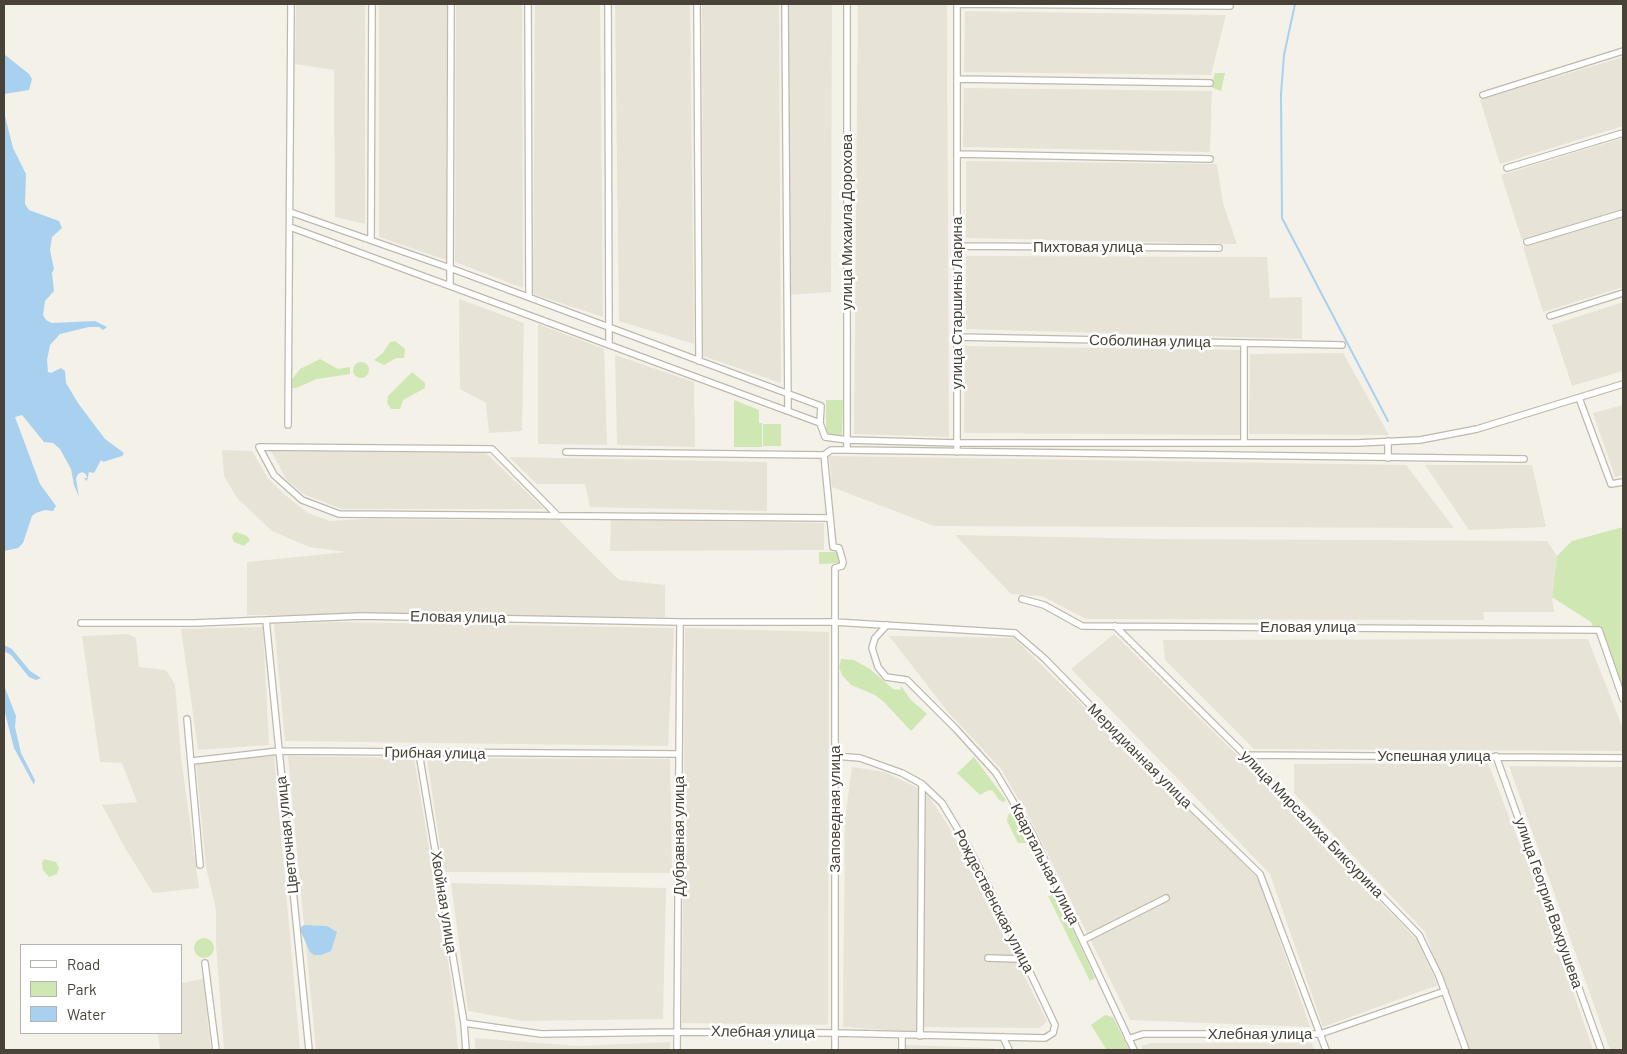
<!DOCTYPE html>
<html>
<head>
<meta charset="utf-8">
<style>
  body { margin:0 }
  #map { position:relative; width:1627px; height:1054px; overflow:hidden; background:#f4f1e9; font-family:Barlow,sans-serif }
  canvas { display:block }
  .frame { position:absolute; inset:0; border:5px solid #484238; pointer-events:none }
  .legend { position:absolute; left:20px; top:944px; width:162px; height:90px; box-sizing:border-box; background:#fff; border:1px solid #b6b3af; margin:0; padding:6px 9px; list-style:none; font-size:15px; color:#484238 }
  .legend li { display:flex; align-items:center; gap:10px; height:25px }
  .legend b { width:25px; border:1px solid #b6b3af }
</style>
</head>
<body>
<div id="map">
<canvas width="1627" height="1054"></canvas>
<div class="frame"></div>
<ul class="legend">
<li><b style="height:6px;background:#fff"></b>Road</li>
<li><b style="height:14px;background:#cfe7b3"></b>Park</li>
<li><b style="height:14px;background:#a8d1ef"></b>Water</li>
</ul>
</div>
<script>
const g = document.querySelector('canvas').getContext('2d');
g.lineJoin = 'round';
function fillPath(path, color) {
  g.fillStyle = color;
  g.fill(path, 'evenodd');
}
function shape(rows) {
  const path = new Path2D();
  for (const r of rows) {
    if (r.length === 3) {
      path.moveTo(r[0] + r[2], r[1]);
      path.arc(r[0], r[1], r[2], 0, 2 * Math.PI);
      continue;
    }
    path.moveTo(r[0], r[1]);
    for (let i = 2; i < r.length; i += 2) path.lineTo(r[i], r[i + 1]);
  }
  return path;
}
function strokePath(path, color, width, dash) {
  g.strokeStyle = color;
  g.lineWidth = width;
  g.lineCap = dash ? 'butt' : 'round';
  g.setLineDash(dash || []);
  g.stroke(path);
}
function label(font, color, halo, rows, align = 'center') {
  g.font = font + ' Barlow,sans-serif';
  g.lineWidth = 5;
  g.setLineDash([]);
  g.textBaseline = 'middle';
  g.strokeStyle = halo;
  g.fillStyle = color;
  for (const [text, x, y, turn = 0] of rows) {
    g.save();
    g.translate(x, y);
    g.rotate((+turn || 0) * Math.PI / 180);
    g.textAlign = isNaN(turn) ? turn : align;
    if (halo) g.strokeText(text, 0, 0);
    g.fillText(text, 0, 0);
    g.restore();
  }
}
const residential = shape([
  [296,4,365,4,365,224,335,217,334,70,295,64],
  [379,4,447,4,446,260,379,237],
  [456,4,522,4,523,288,455,262],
  [535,4,600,4,603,317,533,294],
  [615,4,690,4,694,344,619,321],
  [702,4,779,4,781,383,703,356],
  [789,4,832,4,831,292,789,295],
  [858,4,947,4,949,437,854,434],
  [965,11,1226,15,1211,75,964,72],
  [1623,57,1623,126,1500,164,1480,100],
  [964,88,1212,91,1210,152,963,147],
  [1623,138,1623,209,1522,240,1501,175],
  [966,161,1217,164,1223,203,1237,244,966,238],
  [1623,217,1623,287,1543,312,1523,247],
  [966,256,1267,257,1270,298,1302,297,1302,339,966,329],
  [459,299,524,323,522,431,489,433,486,403,460,389],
  [1623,302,1623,371,1572,386,1552,325],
  [538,324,604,349,607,445,538,444],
  [965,346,1240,350,1240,435,964,433],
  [1343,353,1389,435,1249,434,1250,354],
  [615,355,694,382,695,447,617,445],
  [1623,405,1623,475,1615,477,1593,413],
  [222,450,252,451,268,478,285,495,308,513,330,521,363,519,559,520,619,580,665,585,665,617,247,615,247,562,346,552,309,547,272,531,237,498,224,476],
  [271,451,486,453,544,509,342,509,303,494,287,480],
  [829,456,1406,465,1454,528,934,526,832,487],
  [509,457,767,462,767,511,590,507,585,484,537,484],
  [1425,465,1532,465,1546,527,1469,530],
  [611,520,824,523,824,550,610,551],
  [955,535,1161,539,1547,541,1557,556,1552,597,1554,612,1483,612,1484,620,1086,619,1042,596,1011,594],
  [335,622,674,628,668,746,285,741,274,624],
  [263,627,269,745,198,750,181,629],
  [685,628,829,632,828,1025,682,1023],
  [128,634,136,638,139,667,166,670,175,684,181,757,199,888,153,893,125,848,102,805,137,802,122,763,100,762,82,636],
  [1114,634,1234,752,1417,940,1438,985,1323,1027,1270,874,1071,669],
  [889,636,1014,638,1258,878,1310,1027,1130,1020,1034,826,1001,769,948,712],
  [1588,639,1623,729,1623,751,1254,749,1165,660,1163,640],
  [274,754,300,1050,224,1050,216,945,216,910,206,867,196,764],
  [288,756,414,758,451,980,458,1050,316,1050],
  [427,758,670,759,672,873,444,872],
  [1488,763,1541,898,1593,1050,1467,1050,1425,932,1294,793,1294,764],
  [1509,766,1623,767,1623,1050,1610,1050],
  [852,767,885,772,918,788,917,1032,843,1027,845,819],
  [926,792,949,827,1047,1021,1040,1028,922,1027],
  [451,883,666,888,663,1019,523,1021,468,1011],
  [203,979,211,1050,160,1050,158,1033,181,1033,181,983],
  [475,1038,578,1046,670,1042,670,1050,475,1050],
  [1151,1043,1312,1043,1314,1050,1143,1050,1141,1046],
  [906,1045,993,1048,995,1050,906,1050]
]);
const green = shape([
  [1215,73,1225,73,1221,91,1211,87],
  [395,341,405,349,404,358,396,358,384,365,374,360,383,353,390,342],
  [320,359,338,369,350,367,350,374,317,379,296,388,293,388,290,382,300,369],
  [361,370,8],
  [412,372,425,383,425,388,403,400,400,409,391,409,387,403,388,396],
  [734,400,759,410,759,423,762,423,762,447,734,447],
  [826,400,843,400,842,436,829,436,826,431],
  [763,424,781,424,781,446,763,446],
  [1623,527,1623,697,1591,622,1552,597,1557,556,1572,541],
  [236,532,247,536,250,540,244,546,234,542,232,538,233,534],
  [819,552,838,552,839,563,819,564],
  [841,659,854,660,870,669,893,689,900,690,901,686,911,700,927,714,911,731,884,702,875,695,851,685,842,675,839,667],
  [974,757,1006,800,1004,802,999,800,993,791,989,790,980,795,957,773],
  [1013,811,1016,814,1030,843,1018,843,1007,821,1008,815],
  [44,859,56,862,59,868,57,874,49,877,43,870,42,863],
  [1056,894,1095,978,1090,981,1048,896],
  [204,948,10],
  [1105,1015,1113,1017,1129,1050,1106,1049,1091,1025]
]);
const water = shape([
  [4,54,29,74,32,79,29,90,4,94],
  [4,112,13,148,26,174,25,204,29,210,59,221,62,228,52,237,50,250,54,269,52,273,54,291,45,301,43,315,46,320,52,323,95,321,107,327,103,330,99,327,89,327,60,334,50,345,47,360,48,372,51,373,61,368,65,371,66,383,78,403,105,439,124,453,122,456,103,462,101,460,94,473,89,472,87,481,84,478,87,478,86,474,82,472,78,474,76,479,79,497,74,485,71,469,60,449,53,443,44,442,22,415,15,417,40,484,56,506,53,511,45,510,36,513,32,516,23,543,18,548,4,551],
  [4,645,12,649,30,671,41,678,36,680,29,677,11,655,4,651],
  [5,688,16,716,15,727,21,753,35,780,34,785,14,748,4,709],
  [304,925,327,926,337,932,331,951,321,955,314,955,310,952,301,932,301,927]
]);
const stream = shape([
  [1295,4,1284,55,1281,94,1282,218,1388,421]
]);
const minor = shape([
  [528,4,529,297],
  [608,4,609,345],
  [697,4,699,361],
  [785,4,788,411],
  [957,4,1230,6],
  [957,79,1210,83],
  [1483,95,1623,51],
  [957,154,1210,159],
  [1507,168,1623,133],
  [290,212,450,268,451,4],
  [290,227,450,286],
  [371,240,372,4],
  [1527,242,1623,213],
  [957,246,1219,248],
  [1550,316,1623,293],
  [957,337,1342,345],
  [1579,398,1611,484,1623,482],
  [820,423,450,286,450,268,821,406,820,423,825,437,847,440,847,4],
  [288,425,291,4],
  [1244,443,1244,343],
  [847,450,847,440,957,443,1357,443,1420,440,1477,429,1623,384],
  [566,452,824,455],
  [957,452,957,4],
  [1388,458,1388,441],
  [556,514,492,449,259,447,274,475,302,500,339,514,830,518],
  [1022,599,1044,605,1082,626,1599,630,1623,699],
  [266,620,309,1050],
  [81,623,195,623,361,616,680,622,834,622,1015,633,1045,659,1154,771,1260,874,1326,1050],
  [887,625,875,638,872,648,878,667,886,677,907,680,956,729,996,773,1032,833,1134,1050],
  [1115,626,1245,755,1419,935,1439,976,1466,1050],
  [187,719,200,865],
  [419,753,464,1023,466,1050],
  [1245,755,1623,758],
  [1496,756,1601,1050],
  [192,761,279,751,678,754],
  [1083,940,1166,898],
  [988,958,1018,959,1023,957],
  [205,963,216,1050],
  [464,1023,541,1034,677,1032,836,1033,1045,1038,1053,1033,1055,1025,1007,924,969,848,942,803,922,784,902,773,860,758,835,756],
  [902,1035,902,1050],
  [920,1036,922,784],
  [1003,1037,1009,1050],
  [1128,1039,1143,1034,1320,1034,1445,991],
  [677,1050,680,622],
  [835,1050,835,568,842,566,843,562,839,548,833,547,824,455,831,450,847,450,1524,459]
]);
const streetNames = [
  ["улица Михаила Дорохова",847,222,-90],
  ["Пихтовая улица",1088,247],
  ["улица Старшины Ларина",957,303,-90],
  ["Соболиная улица",1150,341,1],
  ["Еловая улица",458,617,1],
  ["Еловая улица",1308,627],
  ["Грибная улица",435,753,1],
  ["Меридианная улица",1140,756,45],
  ["Успешная улица",1434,756],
  ["Заповедная улица",835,809,-90],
  ["улица Мирсалиха Биксурина",1312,824,46],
  ["Цветочная улица",287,835,-96],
  ["Дубравная улица",679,836,-90],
  ["Квартальная улица",1045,864,63],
  ["Рождественская улица",994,901,63],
  ["Хвойная улица",444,902,81],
  ["улица Геогрия Вахрушева",1549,903,71],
  ["Хлебная улица",763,1032,1],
  ["Хлебная улица",1260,1034]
];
fillPath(residential, '#e8e3d7');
fillPath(green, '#cfe7b3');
fillPath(water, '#a8d1ef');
strokePath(stream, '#a8d1ef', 2);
strokePath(minor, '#bfb9ac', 8);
strokePath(minor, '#fff', 5.5);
label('15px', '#484238', '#fff', streetNames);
</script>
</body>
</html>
